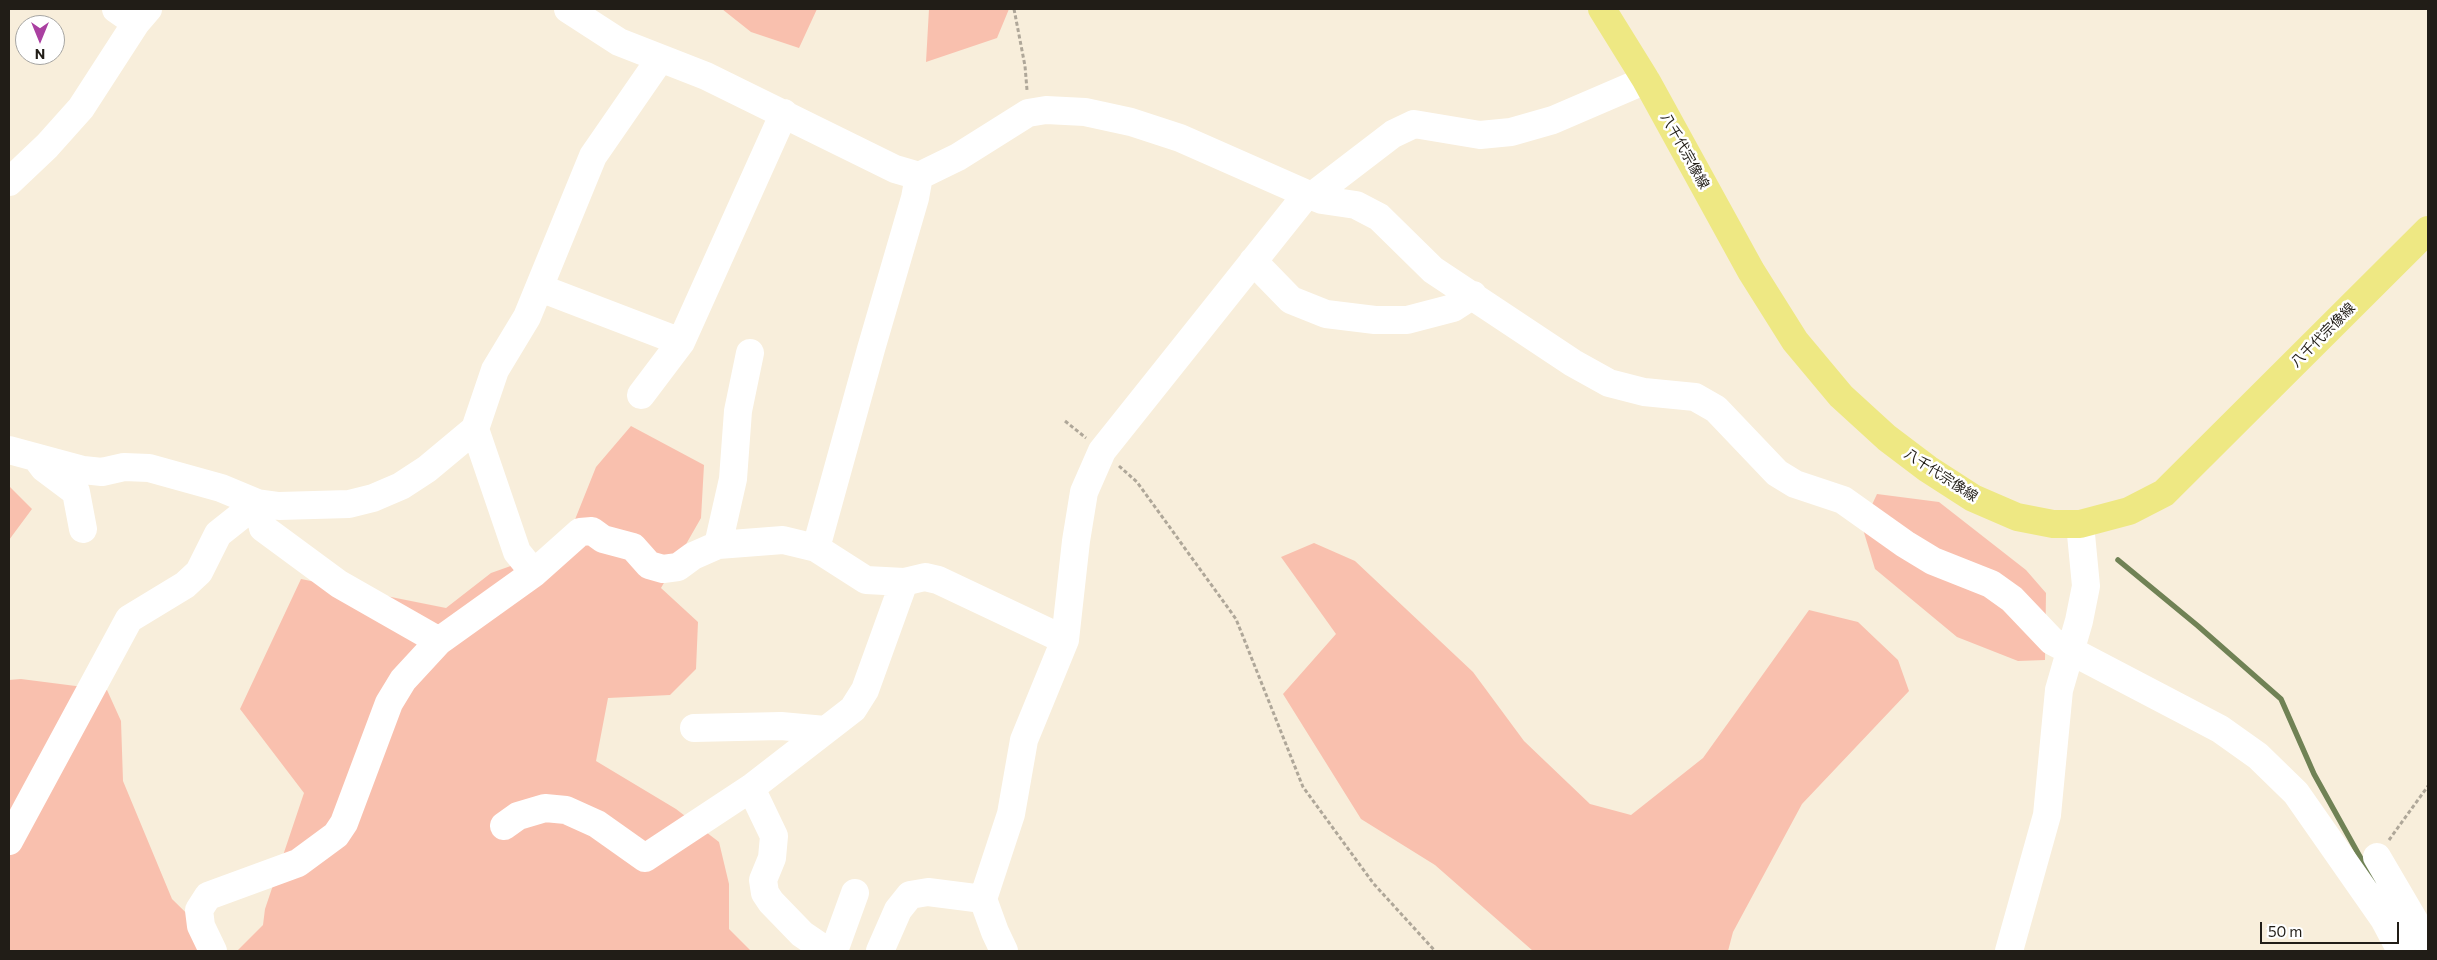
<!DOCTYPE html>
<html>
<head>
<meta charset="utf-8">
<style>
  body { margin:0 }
  #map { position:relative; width:2437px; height:960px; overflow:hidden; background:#f8eedb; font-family:Commissioner,sans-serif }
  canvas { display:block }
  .frame { position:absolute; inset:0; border:10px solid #211d17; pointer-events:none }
  .north { position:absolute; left:15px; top:15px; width:50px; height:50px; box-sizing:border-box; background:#fff; border:1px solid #a6a5a2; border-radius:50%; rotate:180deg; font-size:14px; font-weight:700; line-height:20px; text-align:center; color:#211d17 }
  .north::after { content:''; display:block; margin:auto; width:18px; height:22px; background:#aa40a1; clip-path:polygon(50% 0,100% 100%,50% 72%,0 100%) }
  .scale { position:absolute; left:2260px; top:922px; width:139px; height:22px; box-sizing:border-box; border:2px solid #211d17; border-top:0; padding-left:6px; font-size:15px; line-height:18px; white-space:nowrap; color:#211d17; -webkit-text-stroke:4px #fff; paint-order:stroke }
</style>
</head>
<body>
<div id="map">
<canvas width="2437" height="960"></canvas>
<div class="frame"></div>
<div class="north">N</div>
<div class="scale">50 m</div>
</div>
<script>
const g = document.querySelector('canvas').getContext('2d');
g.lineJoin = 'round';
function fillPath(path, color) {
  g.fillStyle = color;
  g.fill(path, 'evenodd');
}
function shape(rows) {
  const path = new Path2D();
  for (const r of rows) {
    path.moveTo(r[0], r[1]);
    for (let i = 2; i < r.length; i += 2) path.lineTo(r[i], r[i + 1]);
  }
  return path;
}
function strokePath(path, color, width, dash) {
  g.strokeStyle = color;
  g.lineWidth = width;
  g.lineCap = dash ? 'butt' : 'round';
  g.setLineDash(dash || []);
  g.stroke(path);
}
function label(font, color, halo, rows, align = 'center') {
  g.font = font + ' Commissioner,"Noto Sans JP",sans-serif';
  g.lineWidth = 5;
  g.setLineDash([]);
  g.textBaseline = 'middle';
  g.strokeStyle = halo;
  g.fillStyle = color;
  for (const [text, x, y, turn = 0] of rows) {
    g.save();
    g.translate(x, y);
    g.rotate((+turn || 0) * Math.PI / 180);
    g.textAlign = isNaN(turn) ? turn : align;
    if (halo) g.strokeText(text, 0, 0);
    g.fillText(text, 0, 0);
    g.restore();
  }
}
const green = shape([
  [722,9,817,9,799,48,751,32],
  [929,9,1009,9,997,38,926,62],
  [631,426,704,465,701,518,661,588,698,622,696,669,670,695,608,698,596,761,676,809,719,842,729,884,729,929,751,951,237,951,263,925,265,909,304,793,240,709,301,579,446,608,491,573,564,547,596,467],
  [9,486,32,509,9,540],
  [1877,494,1939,502,2026,570,2046,593,2045,660,2018,661,1957,637,1875,569,1862,526],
  [1314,543,1355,561,1473,672,1524,741,1590,804,1631,815,1703,758,1809,610,1858,622,1898,660,1909,691,1802,804,1733,932,1728,951,1533,951,1435,865,1361,819,1283,694,1336,634,1281,557],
  [21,679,107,690,121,721,123,781,172,899,225,951,9,951,9,680]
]);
const stream = shape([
  [2118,560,2198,626,2281,699,2314,774,2374,882]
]);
const path = shape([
  [1014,9,1025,66,1027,90],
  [1065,421,1086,438],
  [1119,466,1137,482,1236,619,1303,787,1373,883,1435,951],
  [2389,840,2428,786]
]);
const minor = shape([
  [116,9,136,23],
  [568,9,619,42,706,76,895,169,919,176,958,157,1028,113,1046,110,1085,112,1131,122,1180,138,1307,194,1322,200,1356,205,1379,217,1433,270,1573,363,1609,383,1644,392,1695,397,1716,409,1777,473,1795,484,1843,500,1905,544,1933,561,1991,584,2012,599,2052,641,2220,729,2258,756,2296,793,2384,919,2401,951],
  [9,182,47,146,81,108,136,23,148,9],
  [1312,196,1393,134,1414,124,1480,135,1511,132,1553,120,1646,80],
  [1253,261,1291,300,1326,314,1375,320,1407,320,1453,308,1473,295],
  [540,288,681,342],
  [641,395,681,342,784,113],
  [475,429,517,552,534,573],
  [9,450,83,470,102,472,124,467,149,468,221,488,257,503,279,506,349,504,373,498,401,486,427,469,475,429,495,370,527,317,593,156,660,59],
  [38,460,44,468,76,492,83,529],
  [718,545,733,479,738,411,750,353],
  [816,548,871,349,915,198,919,176],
  [694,728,781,726,825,730],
  [751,788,774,836,772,858,763,880,765,893,771,902,802,934,827,951],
  [504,826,518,816,545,808,566,810,597,824,645,858,751,788,853,709,865,690,904,582],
  [9,841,129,619,185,585,199,572,218,534,257,503,263,528,339,584,439,641],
  [2377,857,2428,944],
  [213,951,201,926,199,910,208,896,298,863,336,835,344,823,389,703,403,680,439,641,534,573,580,532,592,531,603,539,633,547,649,565,663,569,678,567,693,556,718,545,783,540,816,548,866,580,904,582,925,577,938,580,1065,640],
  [834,951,855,893],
  [880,951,898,910,910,895,928,892,983,899],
  [1004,951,995,932,983,899,1011,814,1024,740,1065,640,1076,541,1084,492,1102,451,1307,194],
  [2009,951,2047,815,2059,690,2079,621,2086,586,2080,524]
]);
const major = shape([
  [1602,9,1646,80,1751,271,1795,341,1841,396,1887,438,1928,469,1973,498,2017,517,2053,524,2080,524,2129,511,2164,493,2428,230]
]);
const streetNames = [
  ["八千代宗像線",1685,151,61],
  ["八千代宗像線",2323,335,-45],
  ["八千代宗像線",1941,475,33]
];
fillPath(green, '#f9c0ae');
strokePath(stream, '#708255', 5.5);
strokePath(path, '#afa799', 3, [4, 2.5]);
strokePath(minor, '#fff', 28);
strokePath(major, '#eee883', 28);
label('14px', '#211d17', '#fff', streetNames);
</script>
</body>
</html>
